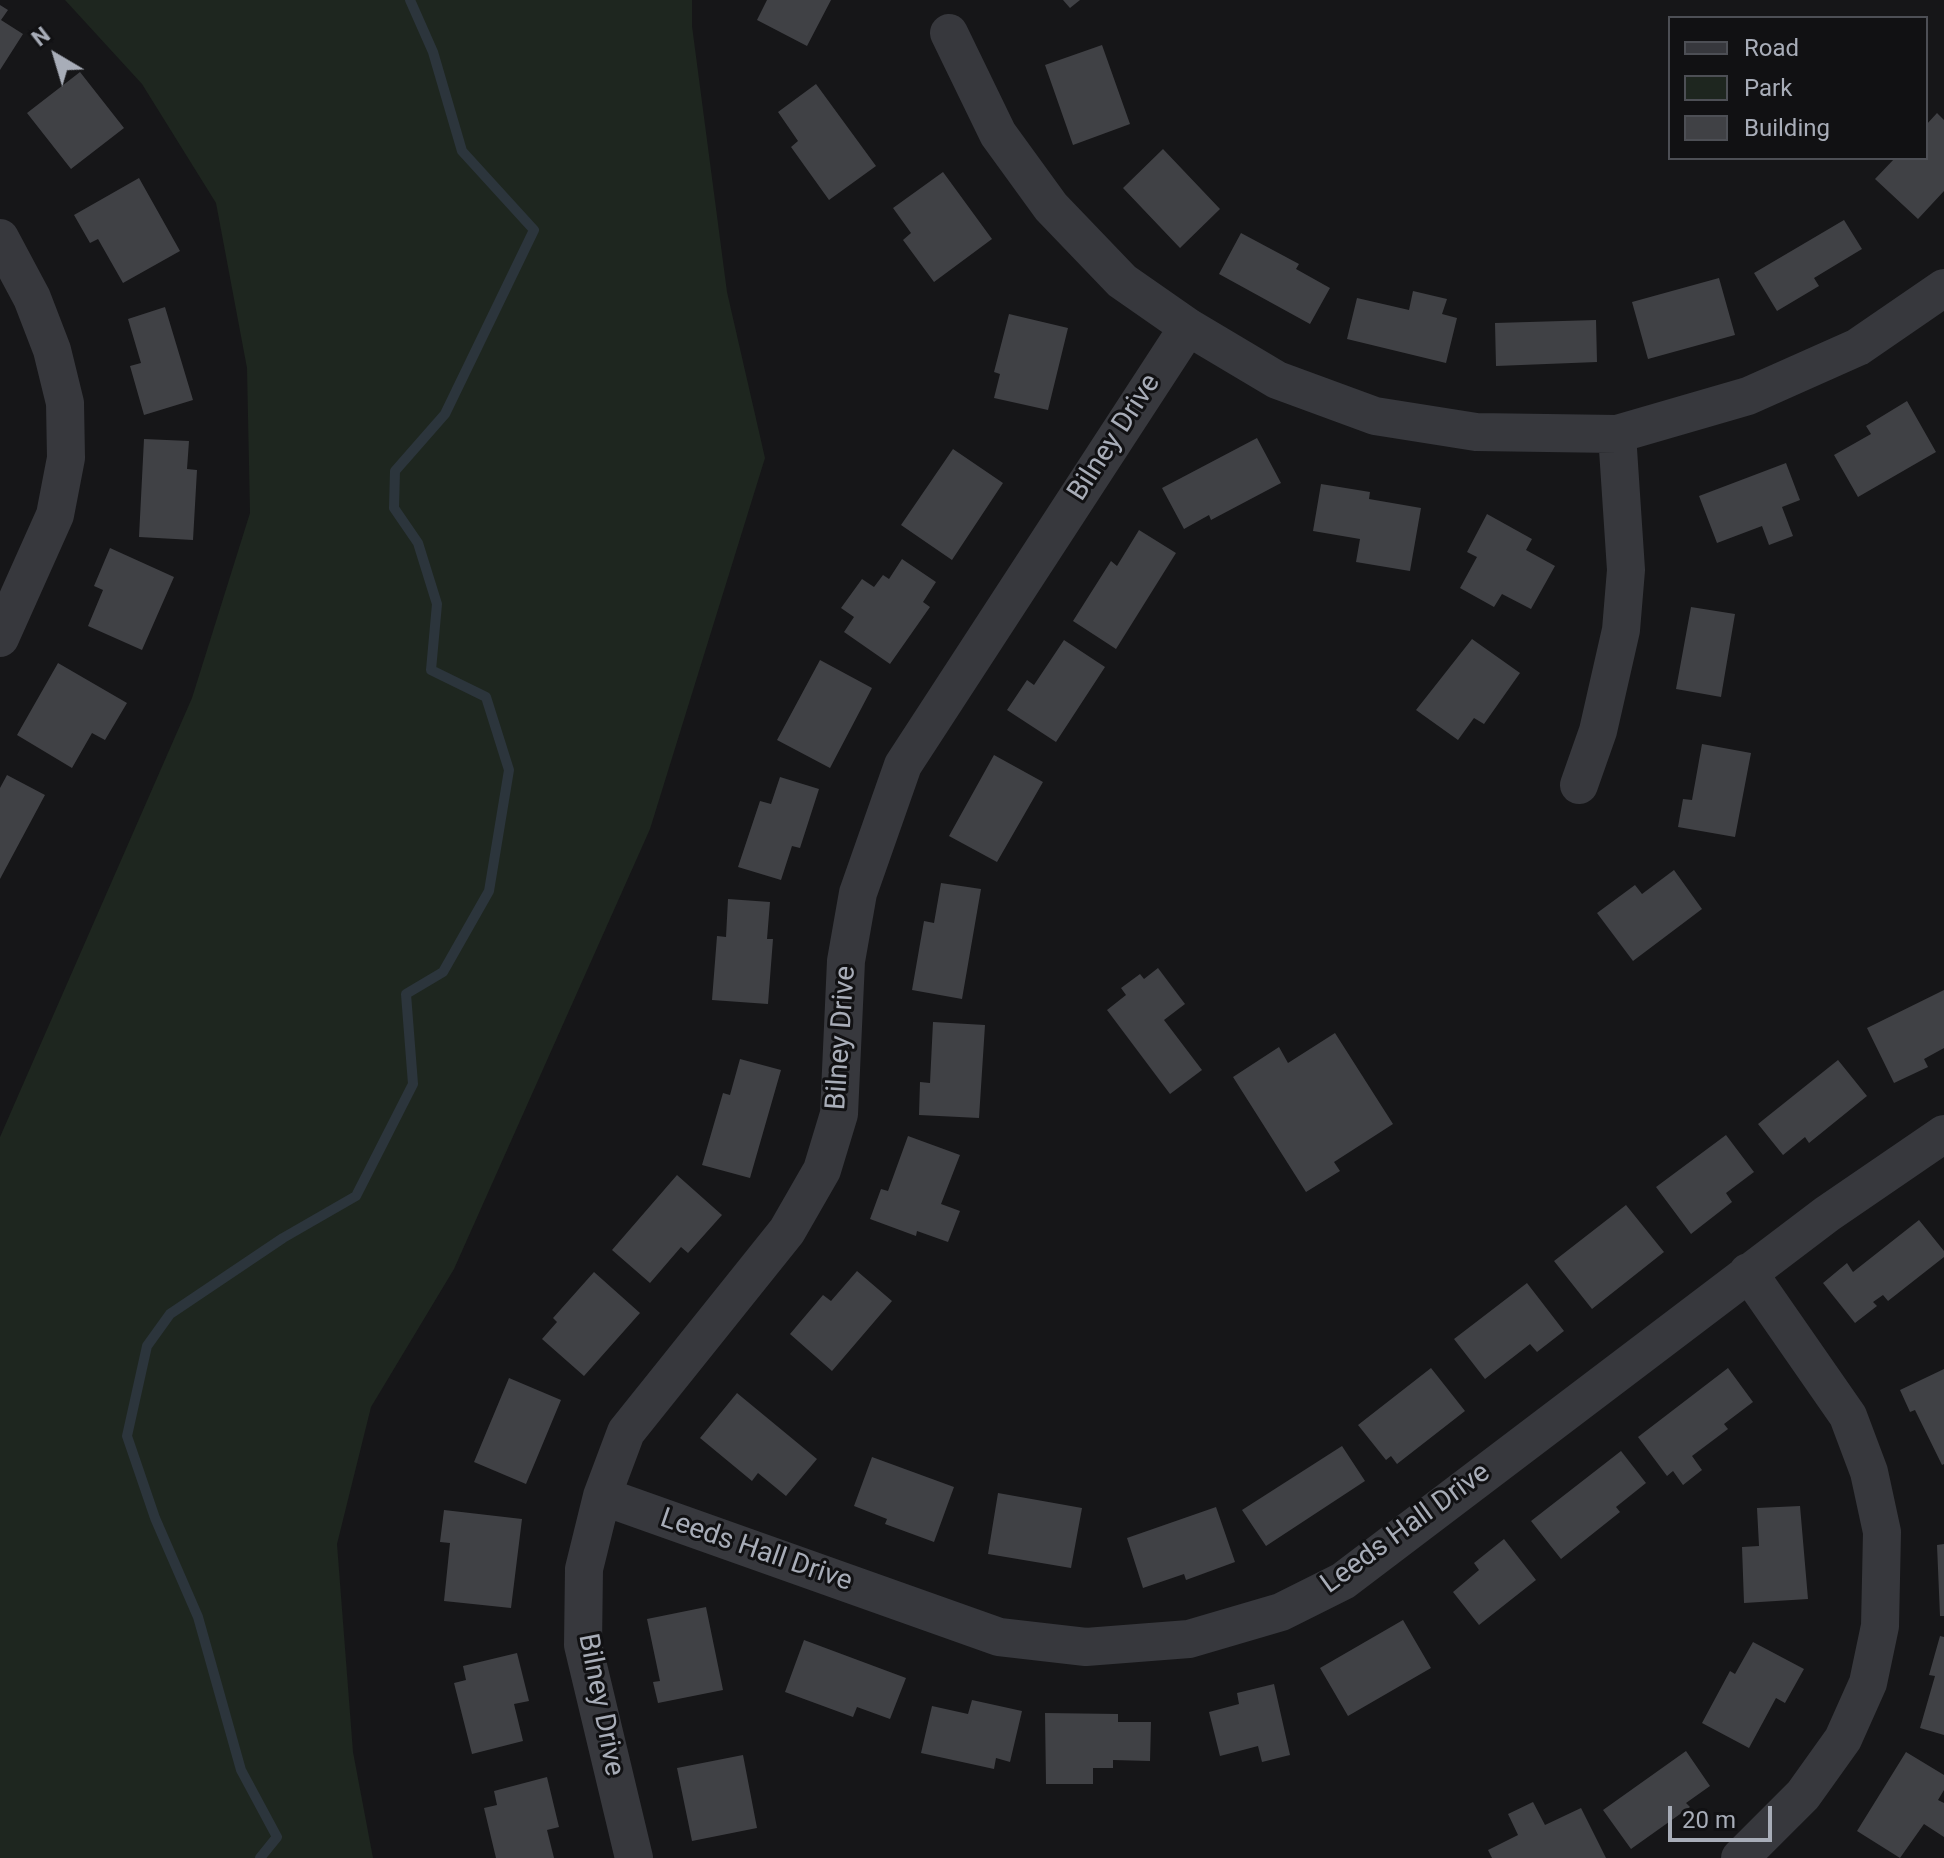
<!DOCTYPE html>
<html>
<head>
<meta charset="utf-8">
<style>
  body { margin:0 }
  #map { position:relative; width:1944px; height:1858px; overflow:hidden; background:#161618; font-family:Roboto,sans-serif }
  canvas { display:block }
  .legend { position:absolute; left:1668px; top:16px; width:260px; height:144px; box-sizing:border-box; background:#111113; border:2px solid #4d4f55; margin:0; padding:10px 14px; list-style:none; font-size:24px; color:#a8adb8 }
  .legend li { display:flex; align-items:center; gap:16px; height:40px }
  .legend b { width:40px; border:2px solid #4d4f55 }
  .north { position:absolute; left:16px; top:16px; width:80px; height:80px; -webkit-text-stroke:6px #111113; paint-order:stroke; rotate:322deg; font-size:22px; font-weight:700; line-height:32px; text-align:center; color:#a8adb8 }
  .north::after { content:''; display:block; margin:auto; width:28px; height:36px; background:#a8adb8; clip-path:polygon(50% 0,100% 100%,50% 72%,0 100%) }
  .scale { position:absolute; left:1668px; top:1806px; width:104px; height:36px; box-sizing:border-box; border:4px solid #a8adb8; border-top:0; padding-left:10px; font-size:24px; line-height:28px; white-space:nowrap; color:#a8adb8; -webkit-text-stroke:6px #111113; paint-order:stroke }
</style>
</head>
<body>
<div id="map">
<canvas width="1944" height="1858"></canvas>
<ul class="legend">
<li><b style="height:10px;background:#37383d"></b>Road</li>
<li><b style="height:22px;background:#1e261f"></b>Park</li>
<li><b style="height:22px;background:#404145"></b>Building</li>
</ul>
<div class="north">N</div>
<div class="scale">20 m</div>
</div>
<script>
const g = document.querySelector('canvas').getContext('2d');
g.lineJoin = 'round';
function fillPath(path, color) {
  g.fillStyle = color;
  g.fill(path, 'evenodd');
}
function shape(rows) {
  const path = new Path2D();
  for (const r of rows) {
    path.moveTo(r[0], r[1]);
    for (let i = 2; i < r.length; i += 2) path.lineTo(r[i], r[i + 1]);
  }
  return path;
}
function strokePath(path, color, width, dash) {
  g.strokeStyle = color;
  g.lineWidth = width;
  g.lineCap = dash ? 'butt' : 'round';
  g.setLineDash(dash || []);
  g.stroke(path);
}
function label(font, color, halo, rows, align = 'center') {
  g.font = font + ' Roboto,sans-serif';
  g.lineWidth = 6;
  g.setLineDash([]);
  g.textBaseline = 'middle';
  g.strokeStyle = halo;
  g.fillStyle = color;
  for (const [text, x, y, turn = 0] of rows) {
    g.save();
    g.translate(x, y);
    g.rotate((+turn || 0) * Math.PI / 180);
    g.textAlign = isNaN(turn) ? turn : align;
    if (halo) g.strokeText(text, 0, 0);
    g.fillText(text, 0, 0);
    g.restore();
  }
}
const green = shape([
  [65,0,692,0,692,26,727,292,765,458,650,829,454,1269,371,1407,337,1544,353,1752,373,1858,0,1858,0,1137,192,698,250,513,247,368,216,203,142,84]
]);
const stream = shape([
  [260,1858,277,1837,241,1770,198,1617,155,1518,127,1436,147,1346,170,1314,283,1238,356,1196,413,1084,406,994,443,972,489,891,509,770,486,697,431,670,437,604,418,543,394,508,395,471,445,414,534,230,462,151,433,52,410,0]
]);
const building = shape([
  [767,0,831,0,807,46,757,20],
  [1063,0,1080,0,1070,8],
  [0,5,8,10,1,20,23,34,0,70],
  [1102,45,1130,124,1073,145,1045,65],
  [80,72,124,128,71,169,27,113],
  [816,84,876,166,829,200,791,147,798,141,778,112],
  [1937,113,1944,120,1944,191,1918,219,1875,179,1895,158,1926,158,1926,125],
  [1163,149,1220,209,1180,248,1123,188],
  [943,172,992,239,934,282,903,240,911,233,893,208],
  [139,178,180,251,123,283,98,239,90,243,74,215],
  [1844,220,1862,249,1814,278,1819,286,1777,311,1754,273],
  [1241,233,1299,264,1296,269,1330,288,1310,324,1219,274],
  [1719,278,1735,335,1648,359,1632,302],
  [1413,291,1447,299,1442,314,1457,318,1446,363,1347,339,1357,298,1409,310],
  [165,307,193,400,144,415,130,366,141,363,128,319],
  [1009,314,1068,328,1048,410,994,398,1000,374,994,372],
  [1596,320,1597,362,1496,366,1495,323],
  [1907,401,1936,452,1858,497,1834,455,1871,434,1866,426],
  [1257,438,1281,483,1211,520,1209,515,1184,529,1162,488],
  [144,439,189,441,187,469,197,470,193,540,139,537],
  [953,449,1003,483,952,560,901,525],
  [1786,463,1800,500,1782,507,1793,536,1769,545,1762,526,1717,543,1699,496],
  [1321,484,1370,492,1369,499,1421,508,1410,571,1356,562,1360,539,1313,531],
  [1487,514,1532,539,1526,550,1555,566,1531,609,1502,594,1494,607,1460,588,1477,557,1467,552],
  [1139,530,1176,553,1116,649,1073,621,1111,561,1117,566],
  [110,548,174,577,142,650,88,626,103,590,94,586],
  [902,559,936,582,923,602,930,607,890,664,844,632,854,617,841,608,862,579,874,587,883,575,889,579],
  [1691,607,1735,614,1721,697,1676,689],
  [1472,639,1520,673,1484,724,1474,718,1458,740,1416,710],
  [1064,640,1105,667,1056,742,1007,710,1027,680,1034,685],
  [820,660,872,688,830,768,777,740],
  [58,663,127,703,105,740,92,733,72,768,17,735],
  [1702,744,1751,753,1735,837,1678,827,1683,799,1692,800],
  [994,755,1043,782,997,862,949,836],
  [7,775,45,795,0,879,0,788],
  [780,777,819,789,800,848,792,846,781,880,738,867,760,801,771,804],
  [1674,870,1702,909,1633,961,1597,913,1635,885,1642,894],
  [941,883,981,889,962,999,912,990,924,921,934,923],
  [728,899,770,902,767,939,773,939,768,1004,712,1000,717,936,726,937],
  [1158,968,1185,1004,1164,1020,1202,1070,1170,1094,1107,1010,1126,995,1121,988,1140,974,1144,979],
  [1944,990,1944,1048,1924,1059,1928,1067,1894,1083,1867,1028],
  [933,1022,985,1025,979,1118,919,1115,920,1082,930,1083],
  [1335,1033,1393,1124,1334,1162,1340,1171,1306,1192,1233,1077,1279,1047,1288,1063],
  [740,1059,781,1070,750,1178,702,1165,723,1093,730,1095],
  [1838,1060,1867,1096,1809,1143,1805,1137,1783,1155,1758,1124],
  [1726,1135,1754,1172,1726,1193,1732,1202,1691,1234,1656,1187],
  [908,1136,960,1155,941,1204,960,1211,948,1242,917,1231,916,1236,870,1219,881,1189,888,1191],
  [677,1175,722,1215,688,1253,681,1247,650,1283,612,1250],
  [1626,1205,1664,1252,1592,1309,1554,1261],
  [1919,1220,1944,1251,1944,1257,1888,1301,1883,1295,1873,1302,1877,1306,1855,1323,1823,1283,1847,1263,1853,1272],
  [857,1271,892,1301,832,1371,790,1334,823,1295,831,1301],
  [594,1272,640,1313,584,1376,542,1339,557,1322,553,1318],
  [1527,1283,1564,1331,1537,1352,1530,1344,1485,1379,1454,1339],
  [1431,1368,1465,1411,1397,1464,1391,1456,1386,1460,1358,1425],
  [1728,1368,1753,1402,1724,1424,1728,1429,1692,1456,1702,1470,1683,1485,1673,1471,1667,1476,1638,1437],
  [1944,1369,1944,1464,1942,1465,1915,1410,1910,1412,1900,1390],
  [509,1378,561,1400,526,1484,474,1462],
  [737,1393,817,1459,786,1496,758,1473,752,1481,700,1438],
  [1342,1446,1365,1481,1266,1546,1242,1510],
  [1621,1451,1646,1483,1616,1507,1620,1512,1561,1559,1531,1521],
  [872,1457,954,1487,934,1542,885,1524,887,1519,854,1506],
  [998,1493,1082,1508,1071,1568,988,1554],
  [1800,1506,1808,1599,1744,1603,1742,1547,1759,1546,1757,1508],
  [1216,1507,1235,1562,1186,1580,1184,1574,1143,1588,1127,1538],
  [444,1510,522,1519,511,1608,444,1601,450,1543,440,1542],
  [1504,1539,1536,1580,1479,1625,1453,1592,1479,1570,1474,1563],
  [1944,1544,1944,1616,1940,1616,1937,1545],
  [706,1607,723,1690,658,1703,653,1682,660,1681,647,1619],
  [1403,1620,1431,1668,1348,1716,1320,1668],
  [1940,1636,1944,1637,1944,1735,1920,1728,1935,1676,1929,1675],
  [804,1640,906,1678,890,1719,857,1707,853,1717,785,1692],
  [1753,1642,1804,1669,1785,1703,1776,1698,1749,1748,1702,1723,1730,1671,1735,1674],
  [517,1653,529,1701,514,1704,523,1741,472,1754,454,1683,466,1680,463,1666],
  [1274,1684,1290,1755,1262,1762,1258,1746,1220,1756,1209,1712,1239,1704,1237,1693],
  [972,1700,1022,1711,1010,1762,996,1758,994,1769,921,1753,932,1706,968,1714],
  [1045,1713,1118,1714,1118,1722,1151,1722,1150,1761,1113,1760,1113,1768,1093,1768,1093,1784,1046,1784],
  [1686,1751,1710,1786,1686,1803,1690,1807,1631,1849,1603,1810],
  [1906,1752,1944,1775,1944,1790,1938,1800,1944,1803,1944,1837,1924,1824,1900,1858,1857,1831],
  [743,1755,757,1828,692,1841,677,1768],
  [547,1777,559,1827,547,1830,554,1858,496,1858,484,1808,497,1805,494,1791],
  [1533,1802,1545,1825,1581,1808,1606,1858,1492,1858,1488,1850,1518,1835,1508,1814]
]);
const minor = shape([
  [949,33,998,134,1051,207,1122,281,1188,327,1277,380,1375,416,1476,432,1617,434,1748,396,1858,347,1944,288],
  [0,238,32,298,52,350,65,403,66,458,55,515,0,638],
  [1579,785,1598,731,1621,630,1626,570,1617,434],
  [602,1496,999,1637,1086,1647,1189,1639,1281,1612,1343,1581,1827,1214,1944,1134],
  [634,1858,583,1645,584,1569,602,1496,626,1432,787,1231,822,1170,839,1114,846,961,858,893,903,765,1188,327],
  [1740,1858,1803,1795,1843,1739,1868,1683,1880,1626,1882,1532,1869,1472,1848,1416,1748,1272]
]);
const streetNames = [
  ["Bilney Drive",1115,438,-57],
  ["Bilney Drive",842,1038,-86],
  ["Leeds Hall Drive",1406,1529,-36],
  ["Leeds Hall Drive",756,1551,19],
  ["Bilney Drive",600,1705,79]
];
fillPath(green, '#1e261f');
strokePath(stream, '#2c353c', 10);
fillPath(building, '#404145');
strokePath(minor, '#37383d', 38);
label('28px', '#a8adb8', '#111113', streetNames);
</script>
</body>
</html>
